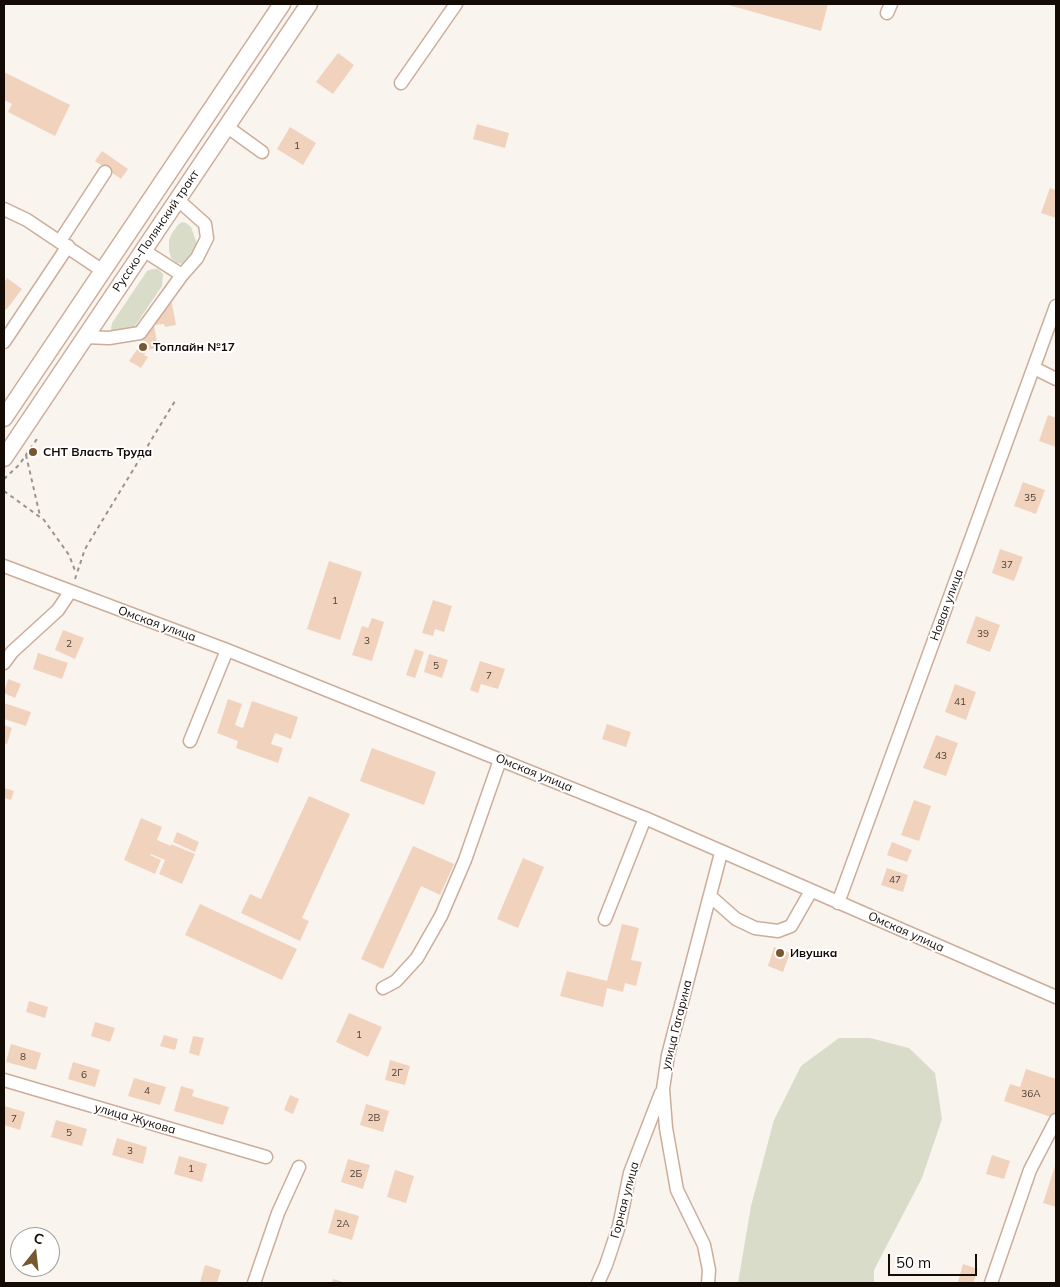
<!DOCTYPE html>
<html>
<head>
<meta charset="utf-8">
<style>
  body { margin:0 }
  #map { position:relative; width:1060px; height:1287px; overflow:hidden; background:#faf4ef; font-family:Mulish,sans-serif }
  canvas { display:block }
  .frame { position:absolute; inset:0; border:5px solid #150b05; pointer-events:none }
  .north { position:absolute; left:10px; top:1227px; width:50px; height:50px; box-sizing:border-box; background:#fff; border:1px solid #a19d9b; border-radius:50%; rotate:16deg; font-size:14px; font-weight:700; line-height:20px; text-align:center; color:#150b05 }
  .north::after { content:''; display:block; margin:auto; width:18px; height:22px; background:#78572e; clip-path:polygon(50% 0,100% 100%,50% 72%,0 100%) }
  .scale { position:absolute; left:888px; top:1254px; width:89px; height:22px; box-sizing:border-box; border:2px solid #150b05; border-top:0; padding-left:6px; font-size:15px; line-height:18px; white-space:nowrap; color:#150b05; -webkit-text-stroke:4px #fff; paint-order:stroke }
</style>
</head>
<body>
<div id="map">
<canvas width="1060" height="1287"></canvas>
<div class="frame"></div>
<div class="north">С</div>
<div class="scale">50 m</div>
</div>
<script>
const g = document.querySelector('canvas').getContext('2d');
g.lineJoin = 'round';
function fillPath(path, color) {
  g.fillStyle = color;
  g.fill(path, 'evenodd');
}
function shape(rows) {
  const path = new Path2D();
  for (const r of rows) {
    path.moveTo(r[0], r[1]);
    for (let i = 2; i < r.length; i += 2) path.lineTo(r[i], r[i + 1]);
  }
  return path;
}
function strokePath(path, color, width, dash) {
  g.strokeStyle = color;
  g.lineWidth = width;
  g.lineCap = dash ? 'butt' : 'round';
  g.setLineDash(dash || []);
  g.stroke(path);
}
function label(font, color, halo, rows, align = 'center') {
  g.font = font + ' Mulish,sans-serif';
  g.lineWidth = 4;
  g.setLineDash([]);
  g.textBaseline = 'middle';
  g.strokeStyle = halo;
  g.fillStyle = color;
  for (const [text, x, y, turn = 0] of rows) {
    g.save();
    g.translate(x, y);
    g.rotate((+turn || 0) * Math.PI / 180);
    g.textAlign = isNaN(turn) ? turn : align;
    if (halo) g.strokeText(text, 0, 0);
    g.fillText(text, 0, 0);
    g.restore();
  }
}
const green = shape([
  [182,222,186,223,191,227,197,244,189,262,183,264,177,263,171,258,169,251,169,240,172,233,178,225],
  [152,269,158,269,163,274,162,286,135,326,127,333,114,334,111,329,112,323,147,271],
  [839,1038,870,1038,909,1048,935,1073,942,1119,922,1178,874,1270,874,1283,738,1283,751,1206,774,1120,801,1066]
]);
const building = shape([
  [725,4,828,4,821,31],
  [338,53,354,65,333,94,316,82],
  [4,72,70,105,55,136,8,112,12,104,4,100],
  [477,124,509,133,505,148,473,139],
  [290,127,316,143,303,165,277,149],
  [102,151,128,169,121,179,95,161],
  [1050,188,1056,190,1056,218,1041,213],
  [7,278,22,289,6,310,4,308,4,283],
  [170,294,176,325,165,327,164,324,154,325,158,348,147,350,144,355,148,357,141,368,129,361,145,338,141,320,152,318,160,308,158,296],
  [1048,415,1056,418,1056,447,1039,441],
  [1023,482,1045,490,1036,514,1014,506],
  [1000,549,1023,557,1014,581,992,573],
  [329,561,362,572,340,640,307,629],
  [433,600,452,606,444,632,435,629,433,636,422,633],
  [976,616,1000,625,990,652,966,643],
  [372,618,384,622,372,661,352,655,362,626,368,628],
  [63,630,84,638,75,659,55,650],
  [415,649,424,652,415,678,406,675],
  [38,653,68,663,62,679,33,669],
  [429,654,448,660,442,678,424,672],
  [480,661,505,669,498,689,481,684,478,693,470,690],
  [8,679,21,684,15,698,4,693],
  [955,684,976,692,966,720,945,712],
  [228,699,242,704,235,725,243,728,252,701,298,717,291,739,275,733,271,744,283,748,278,763,236,748,238,741,217,733],
  [4,703,31,712,26,726,4,719],
  [607,724,631,732,626,747,602,739],
  [4,725,12,728,7,744,4,743],
  [936,735,958,743,946,776,923,768],
  [372,748,436,772,424,805,360,781],
  [4,788,14,791,11,800,4,798],
  [309,796,350,814,302,918,309,921,300,941,241,913,250,894,261,899],
  [914,800,931,806,919,841,901,835],
  [141,818,162,827,157,840,171,846,171,844,195,854,182,884,159,874,165,860,151,854,150,855,161,860,155,874,124,860],
  [177,832,199,842,195,852,173,842],
  [892,842,912,850,907,862,887,855],
  [413,846,454,864,440,895,421,886,383,969,361,959],
  [523,858,544,867,518,928,497,919],
  [887,868,908,875,903,892,881,885],
  [200,904,297,949,282,980,185,935],
  [622,924,639,928,631,960,642,962,636,986,625,983,623,992,607,988,603,1007,560,996,567,971,607,981],
  [774,947,790,953,783,972,768,966],
  [29,1001,48,1007,45,1018,26,1012],
  [349,1013,382,1027,368,1057,336,1042],
  [95,1022,115,1028,110,1042,91,1036],
  [164,1035,178,1039,175,1050,160,1046],
  [193,1036,204,1038,199,1056,189,1053],
  [11,1044,41,1053,36,1070,6,1062],
  [390,1060,410,1066,405,1085,385,1080],
  [73,1062,100,1070,95,1087,68,1079],
  [1026,1069,1056,1079,1056,1110,1054,1118,1004,1101,1010,1084,1020,1087],
  [134,1078,166,1087,160,1105,128,1096],
  [181,1086,194,1090,192,1096,229,1107,223,1125,174,1111],
  [290,1095,299,1099,293,1114,284,1110],
  [366,1104,389,1111,383,1132,360,1125],
  [4,1106,25,1112,20,1130,4,1125],
  [56,1120,87,1129,82,1146,51,1137],
  [117,1138,147,1147,143,1164,112,1155],
  [992,1155,1010,1161,1004,1179,986,1174],
  [179,1156,207,1164,202,1182,174,1174],
  [348,1159,370,1165,363,1189,341,1182],
  [1056,1163,1056,1207,1043,1203],
  [395,1170,414,1176,406,1203,387,1197],
  [335,1209,359,1216,352,1240,328,1233],
  [963,1264,978,1269,973,1283,958,1282],
  [205,1265,221,1270,217,1283,200,1283],
  [333,1279,346,1283,332,1283]
]);
const path = shape([
  [26,455,40,516],
  [4,479,19,465,37,439],
  [4,491,44,520,69,555,76,573],
  [75,579,85,549,175,401]
]);
const minor = shape([
  [887,13,891,4],
  [401,83,456,4],
  [226,126,262,152],
  [177,199,205,224,207,238,197,258,182,275],
  [4,209,27,220,103,271],
  [60,241,105,172],
  [84,337,109,338,140,333,182,275,143,250],
  [4,342,68,246],
  [1034,368,1056,379],
  [4,566,227,650,645,818,1056,997],
  [4,663,12,652,58,610,70,592],
  [190,741,227,650],
  [710,896,736,919,755,928,778,931,791,926,811,891],
  [838,903,1056,306],
  [605,919,645,818],
  [383,988,396,981,417,958,441,916,465,860,500,760],
  [4,1080,266,1157],
  [254,1283,278,1213,299,1167],
  [598,1283,606,1265,619,1226,630,1173,661,1093],
  [708,1283,709,1270,704,1245,677,1190,666,1128,663,1089,668,1055,721,853],
  [991,1283,1030,1170,1056,1120]
]);
const major = shape([
  [4,418,282,4],
  [4,458,309,4]
]);
const markers = [
  [143,347,5,"#78572e"],
  [33,452,5,"#78572e"],
  [780,953,5,"#78572e"]
];
const numberNames = [
  ["1",297,146],
  ["35",1030,498],
  ["37",1007,565],
  ["1",335,601],
  ["39",983,634],
  ["3",367,641],
  ["2",69,644],
  ["5",436,666],
  ["7",489,676],
  ["41",960,702],
  ["43",941,756],
  ["47",895,880],
  ["1",359,1035],
  ["8",23,1057],
  ["2Г",397,1073],
  ["6",84,1075],
  ["4",147,1091],
  ["36А",1031,1094],
  ["2В",374,1118],
  ["7",14,1119],
  ["5",69,1133],
  ["3",130,1151],
  ["1",191,1169],
  ["2Б",356,1174],
  ["2А",343,1224]
];
const streetNames = [
  ["Русско-Полянский тракт",156,231,-56],
  ["Новая улица",947,605,-70],
  ["Омская улица",157,624,20],
  ["Омская улица",534,773,22],
  ["Омская улица",906,932,24],
  ["улица Гагарина",677,1025,-76],
  ["улица Жукова",135,1119,16],
  ["Горная улица",625,1200,-75]
];
const poiNames = [
  ["Топлайн №17",153,347],
  ["СНТ Власть Труда",43,452],
  ["Ивушка",790,953]
];
fillPath(green, '#dadcca');
fillPath(building, '#f1d2bd');
strokePath(minor, '#ccad99', 15);
strokePath(major, '#ccad99', 19);
strokePath(path, '#9b938d', 2, [4, 4]);
strokePath(minor, '#fff', 12);
strokePath(major, '#fff', 16);
for (const [x, y, r, color] of markers) {
  const dot = new Path2D();
  dot.arc(x, y, r, 0, 2 * Math.PI);
  g.fillStyle = color;
  g.fill(dot);
  strokePath(dot, '#fff', 2);
}
label('10px', '#4c3d33', null, numberNames);
label('12px', '#150b05', '#fff', streetNames);
label('bold 12px', '#150b05', '#fff', poiNames, 'left');
</script>
</body>
</html>
